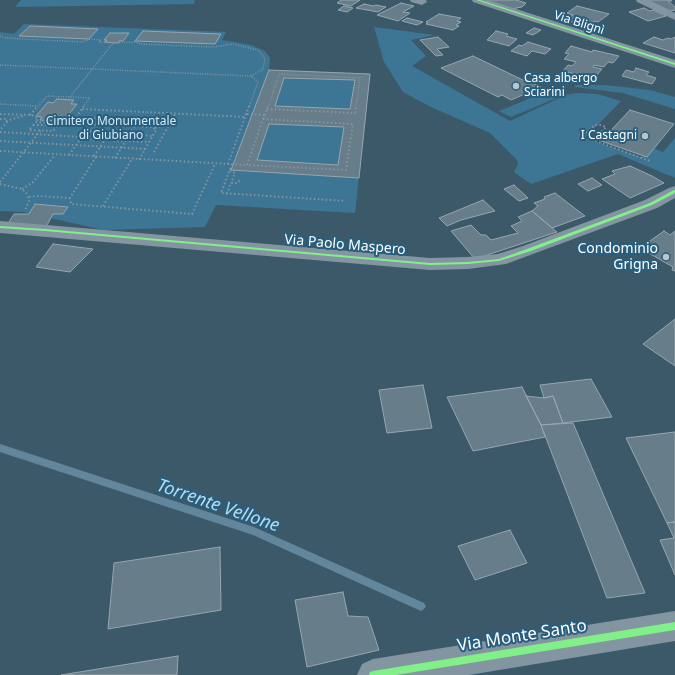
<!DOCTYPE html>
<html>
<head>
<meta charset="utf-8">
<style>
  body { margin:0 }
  canvas { display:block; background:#3c596a }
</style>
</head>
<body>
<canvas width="675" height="675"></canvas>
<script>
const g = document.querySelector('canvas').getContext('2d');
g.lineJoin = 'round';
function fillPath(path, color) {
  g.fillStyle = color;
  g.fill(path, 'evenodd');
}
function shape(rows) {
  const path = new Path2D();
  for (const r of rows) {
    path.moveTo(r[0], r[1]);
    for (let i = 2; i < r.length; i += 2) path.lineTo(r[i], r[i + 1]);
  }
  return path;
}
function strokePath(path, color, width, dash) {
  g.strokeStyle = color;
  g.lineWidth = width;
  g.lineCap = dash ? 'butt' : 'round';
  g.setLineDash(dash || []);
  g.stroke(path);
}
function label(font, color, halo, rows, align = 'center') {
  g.font = font + ' "Noto Sans",sans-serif';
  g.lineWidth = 4;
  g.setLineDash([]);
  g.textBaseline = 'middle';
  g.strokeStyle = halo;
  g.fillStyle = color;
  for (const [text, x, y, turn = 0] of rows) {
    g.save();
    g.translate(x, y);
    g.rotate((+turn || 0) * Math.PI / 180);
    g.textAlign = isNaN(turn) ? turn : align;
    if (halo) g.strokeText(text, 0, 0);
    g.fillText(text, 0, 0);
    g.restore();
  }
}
const green = shape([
  [21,0,195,0,194,4,15,7],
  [24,24,226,32,222,40,251,45,265,51,270,58,269,70,370,74,355,213,216,205,205,227,104,230,23,212,0,211,0,32,14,34],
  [374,27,435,35,411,40,426,56,412,66,510,121,566,95,576,93,597,94,621,101,585,138,641,157,650,147,663,152,675,138,675,178,618,154,531,184,514,172,518,164,517,160,490,133,431,107,403,92,384,62],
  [575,85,605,85,650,90,675,97,675,109,623,93,575,87],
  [548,91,559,97,511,117,499,111]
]);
const stream = shape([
  [0,444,254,527,424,603,426,606,424,609,421,611,253,535,0,452,0,444]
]);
const building = shape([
  [341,0,360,0,351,6,337,3,341,0],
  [485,0,516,0,526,3,522,7,511,9,485,0],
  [646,0,671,0,672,1,668,1,675,7,675,10,670,11,646,0],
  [401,3,414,6,403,12,410,13,398,21,377,15,401,3],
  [364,4,374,6,376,5,386,7,378,12,356,8,364,4],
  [344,6,353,8,347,12,338,10,344,6],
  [577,6,609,14,598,22,595,21,588,27,565,20,573,15,567,13,577,6],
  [644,8,650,11,653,10,666,16,648,21,629,12,644,8],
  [439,14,461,18,457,21,461,22,456,25,459,26,453,30,426,24,428,23,426,22,439,14],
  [407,18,423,22,417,25,402,21,407,18],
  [30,26,98,29,89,39,19,36,30,26],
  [534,28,541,30,533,35,526,33,534,28],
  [143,31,221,34,215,44,135,41,143,31],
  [496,31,508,34,506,36,517,39,509,46,487,40,496,31],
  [110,33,129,33,123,41,119,41,118,43,105,42,107,40,104,40,110,33],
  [438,37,449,47,437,49,443,55,436,56,420,40,438,37],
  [654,37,663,40,668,38,671,39,675,37,675,53,643,43,654,37],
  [528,42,551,49,545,54,532,51,527,56,511,51,519,45,522,46,528,42],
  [571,46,592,52,593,50,619,56,613,63,608,62,604,67,594,65,593,67,602,69,595,77,586,74,585,76,563,71,568,65,572,66,576,62,564,59,569,54,565,53,571,46],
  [473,56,527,82,529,81,541,87,511,100,502,95,498,97,441,68,473,56],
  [636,68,649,72,646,75,656,78,652,84,622,76,626,70,634,72,636,68],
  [269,70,370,74,359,178,231,170,269,70],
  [284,78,355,80,350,109,275,106,284,78],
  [269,124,344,127,338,165,257,160,269,124],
  [57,99,74,100,71,104,77,104,66,118,60,118,56,121,40,120,42,117,36,116,48,102,53,103,57,99],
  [630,110,674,124,647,157,601,141,630,110],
  [630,166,652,176,664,183,630,198,602,179,615,174,612,171,630,166],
  [592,178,602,185,588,191,578,184,592,178],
  [514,185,528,198,519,201,504,189,514,185],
  [555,193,585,216,552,228,532,211,538,206,534,203,545,199,544,197,555,193],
  [483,200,495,211,461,220,447,226,439,218,483,200],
  [35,204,68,207,63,214,53,214,46,227,7,225,14,214,29,214,35,204],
  [532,211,557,232,475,259,451,231,471,225,481,235,486,235,491,240,518,233,511,226,522,221,518,217,532,211],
  [664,231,670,235,675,231,675,271,672,270,673,267,640,248,664,231],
  [53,244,93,249,70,272,36,267,53,244],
  [675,319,675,366,643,344,675,319],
  [591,379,612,417,563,423,553,396,544,398,540,385,591,379],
  [423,385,432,428,387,433,379,390,423,385],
  [522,387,541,425,545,437,473,451,447,397,522,387],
  [526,396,544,398,553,396,563,423,541,425,526,396],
  [573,423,645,593,607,598,541,425,573,423],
  [675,432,675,522,667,523,626,438,675,432],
  [675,522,675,575,660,540,674,538,667,523,675,522],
  [510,530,527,563,475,580,458,546,510,530],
  [220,547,221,610,108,629,114,563,220,547],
  [343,592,348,616,368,617,379,650,307,667,295,600,343,592],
  [178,656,177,675,61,675,178,656]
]);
const pathFar1 = shape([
  [0,36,6,38,82,42,90,39,101,40,99,42,113,43,136,42,140,44,213,47,233,44,258,50,265,59,263,69,251,76],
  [0,65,251,76,258,82,249,107],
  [70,97,113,43],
  [0,104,38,106,47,96,90,98,83,107],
  [268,107,279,74,360,78,356,107]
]);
const path = shape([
  [84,106,82,109,246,117],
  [267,109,355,113,356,106],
  [267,109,268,106],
  [0,114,32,115,38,119,35,122,59,123,62,120,75,117,170,123,153,154],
  [247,114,265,115],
  [30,115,37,107],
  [76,117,82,109],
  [83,118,93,125],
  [0,119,5,119,7,122,0,130],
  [263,119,353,124,346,170,247,165,263,119],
  [263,119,267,109],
  [6,121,23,116],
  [33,125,45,125,57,126,53,131,29,130,33,125],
  [155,128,170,123,175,114],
  [86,131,153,136],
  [0,132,82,137,89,127,96,124,153,127,156,130,139,160],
  [583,135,595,125,601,125,606,127,593,140,650,161],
  [81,139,149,142],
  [0,141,145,149],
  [0,151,247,165],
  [69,155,81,138],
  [94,156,115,125],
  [96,157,70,198,71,204,192,214,215,164],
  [115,158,135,126],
  [228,164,249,106],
  [232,164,221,193,346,201],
  [230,170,235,173,231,183],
  [0,182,41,130],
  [0,184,22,189,26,193,29,201,25,210],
  [22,189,33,182,55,155],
  [227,194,231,183,238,183,240,179],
  [29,197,39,196,70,198],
  [103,206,132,159]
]);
const street = shape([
  [410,0,426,0,427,2,422,5,411,2,410,0],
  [472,0,488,0,675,60,675,68,473,2,472,0],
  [636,0,649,0,675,13,675,20,637,2,636,0],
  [675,186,675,198,657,208,506,264,468,269,430,270,0,233,0,221,430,258,468,257,498,254,523,246,645,200,669,188,675,186],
  [675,611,675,641,469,675,357,675,362,664,373,659,675,611]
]);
const cycleway = shape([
  [476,0,480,0,675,63,675,65,476,0],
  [674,190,675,190,675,193,652,205,531,251,499,261,468,264,430,265,45,231,0,228,0,226,45,229,430,263,468,262,499,259,527,249,650,203,674,190],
  [675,622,675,630,396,675,369,675,370,672,373,671,675,622]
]);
const markers = [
  [516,86,4,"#bbc5cb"],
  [645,136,4,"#bbc5cb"],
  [666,257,4,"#bbc5cb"]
];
const farStreetnames = [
  ["Via Blignì",579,23,18]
];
const farPoinames = [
  ["Casa albergo",524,79],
  ["Sciarini",524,93],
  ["I Castagni",637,136,"right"]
];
const farParknames = [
  ["Cimitero Monumentale",111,122],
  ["di Giubiano",111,136]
];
const streetNames = [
  ["Via Paolo Maspero",345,245,5]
];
const poiNames = [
  ["Condominio",658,249],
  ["Grigna",658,265]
];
const nearStreetnames = [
  ["Via Monte Santo",522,636,-9]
];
const nearWaternames = [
  ["Torrente Vellone",218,506,19]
];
fillPath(green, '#3d7594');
fillPath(stream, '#62869c');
fillPath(building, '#677d89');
strokePath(building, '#95a6b0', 1);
strokePath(pathFar1, '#8295a1', 1.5, [1, 1.5]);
strokePath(path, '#8295a1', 2, [1.5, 2.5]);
fillPath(street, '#8295a1');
fillPath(cycleway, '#82f089');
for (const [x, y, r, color] of markers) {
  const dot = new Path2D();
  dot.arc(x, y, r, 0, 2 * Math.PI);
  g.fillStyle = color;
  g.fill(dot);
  strokePath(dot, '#285e7e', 1.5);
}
label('12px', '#fff', '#285e7e', farStreetnames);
label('12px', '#fff', '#285e7e', farPoinames, 'left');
label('12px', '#d2e8f4', '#285e7e', farParknames);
label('14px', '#fff', '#285e7e', streetNames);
label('14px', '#fff', '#285e7e', poiNames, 'right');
label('17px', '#fff', '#285e7e', nearStreetnames);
label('italic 18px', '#badaec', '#285e7e', nearWaternames);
</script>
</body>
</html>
